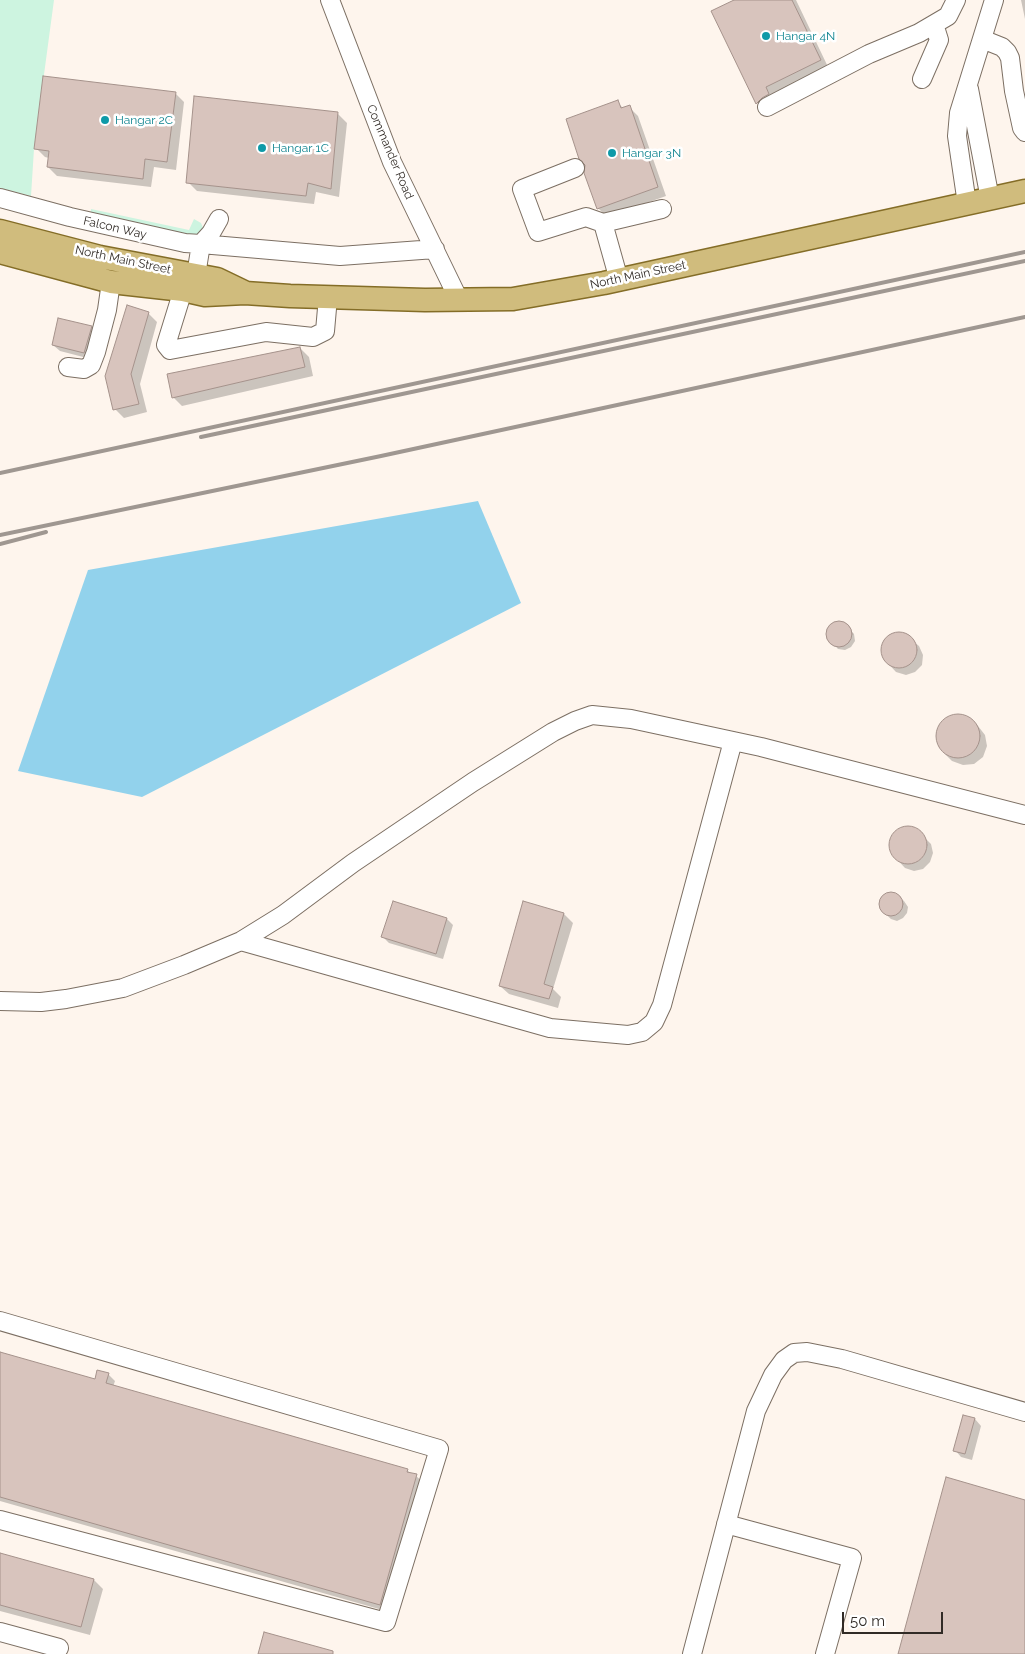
<!DOCTYPE html>
<html>
<head>
<meta charset="utf-8">
<style>
  body { margin:0 }
  #map { position:relative; width:1025px; height:1654px; overflow:hidden; background:#fef5ed; font-family:Raleway,sans-serif }
  canvas { display:block }
  .scale { position:absolute; left:842px; top:1612px; width:101px; height:22px; box-sizing:border-box; border:2px solid #312b26; border-top:0; padding-left:6px; font-size:15px; line-height:18px; white-space:nowrap; color:#312b26; -webkit-text-stroke:4px #fff; paint-order:stroke }
</style>
</head>
<body>
<div id="map">
<canvas width="1025" height="1654"></canvas>
<div class="scale">50 m</div>
</div>
<script>
const g = document.querySelector('canvas').getContext('2d');
g.lineJoin = 'round';
function fillPath(path, color) {
  g.fillStyle = color;
  g.fill(path, 'evenodd');
}
function shape(rows) {
  const path = new Path2D();
  for (const r of rows) {
    if (r.length === 3) {
      path.moveTo(r[0] + r[2], r[1]);
      path.arc(r[0], r[1], r[2], 0, 2 * Math.PI);
      continue;
    }
    path.moveTo(r[0], r[1]);
    for (let i = 2; i < r.length; i += 2) path.lineTo(r[i], r[i + 1]);
  }
  return path;
}
function strokePath(path, color, width, dash) {
  g.strokeStyle = color;
  g.lineWidth = width;
  g.lineCap = dash ? 'butt' : 'round';
  g.setLineDash(dash || []);
  g.stroke(path);
}
function label(font, color, halo, rows, align = 'center') {
  g.font = font + ' Raleway,sans-serif';
  g.lineWidth = 5;
  g.setLineDash([]);
  g.textBaseline = 'middle';
  g.strokeStyle = halo;
  g.fillStyle = color;
  for (const [text, x, y, turn = 0] of rows) {
    g.save();
    g.translate(x, y);
    g.rotate((+turn || 0) * Math.PI / 180);
    g.textAlign = isNaN(turn) ? turn : align;
    if (halo) g.strokeText(text, 0, 0);
    g.fillText(text, 0, 0);
    g.restore();
  }
}
const green = shape([
  [0,0,54,0,34,149,31,196,0,188],
  [91,209,189,230,194,219,201,223,204,230,196,239,90,218]
]);
const water = shape([
  [478,501,521,603,142,797,18,771,88,570]
]);
const shadow = shape([
  [737,0,796,0,829,69,767,111,758,103,713,12],
  [1021,0,1025,0,1025,19],
  [175,93,184,102,176,170,154,167,151,187,57,176,48,167,49,158,45,157,36,148],
  [195,98,338,114,347,123,339,197,316,192,314,204,197,191,188,182],
  [617,102,624,109,629,107,638,116,666,196,607,217,598,208],
  [148,313,157,322,140,384,147,412,124,418,115,409],
  [91,328,98,334,91,359,60,351,53,345],
  [300,348,309,357,313,376,182,406,173,397],
  [838,622,845,624,854,634,855,641,851,647,845,650,838,649,828,638,827,631,831,625],
  [894,633,903,633,919,646,923,655,922,665,915,672,906,675,896,672,883,658,881,648,885,639],
  [961,715,971,719,978,726,985,735,987,746,983,757,974,764,963,765,952,761,945,754,938,745,937,734,941,723,950,717],
  [908,827,917,830,931,844,933,853,930,862,923,869,914,871,905,868,892,854,890,845,892,836,899,829],
  [888,893,894,893,904,901,908,907,907,913,903,918,897,921,891,919,881,910,880,904,882,897],
  [564,914,573,923,553,989,561,997,558,1008,509,994,500,986],
  [447,919,453,925,443,959,389,943,383,937],
  [0,1353,96,1381,108,1374,115,1381,113,1387,407,1470,411,1474,416,1476,423,1482,386,1611,0,1501],
  [964,1416,975,1419,981,1426,972,1460,961,1457,955,1450],
  [0,1554,94,1580,103,1589,90,1635,0,1611]
]);
const building = shape([
  [734,0,792,0,821,60,766,87,769,94,762,98,756,104,711,11,734,0],
  [43,76,176,92,167,162,145,159,143,179,47,167,49,151,34,149,43,76],
  [194,96,338,112,331,189,308,183,306,196,186,183,194,96],
  [618,100,621,108,630,105,658,187,597,209,584,173,585,165,579,159,566,119,618,100],
  [127,305,149,312,131,374,139,404,113,410,105,376,127,305],
  [58,318,92,326,84,353,52,345,58,318],
  [300,347,305,367,172,398,167,374,300,347],
  [839,634,13],
  [899,650,18],
  [958,736,22],
  [908,845,19],
  [891,904,12],
  [393,901,447,918,436,954,381,937,393,901],
  [523,901,564,913,544,984,553,987,549,999,499,986,523,901],
  [0,1352,95,1379,97,1370,109,1373,106,1383,408,1469,407,1472,417,1474,380,1605,0,1497,0,1352],
  [963,1415,975,1418,965,1454,953,1451,963,1415],
  [946,1477,1025,1500,1025,1654,898,1654,946,1477],
  [0,1553,94,1579,81,1627,0,1605,0,1553],
  [264,1632,333,1651,333,1654,258,1654,264,1632]
]);
const minor = shape([
  [330,0,392,162,459,300],
  [982,39,1002,47,1007,52,1010,58,1014,91,1022,128,1025,132],
  [922,79,939,40,934,24],
  [969,89,990,199],
  [767,107,869,54,919,33,948,16,956,0],
  [575,168,522,189,538,232,586,217,603,223],
  [0,198,70,217,185,243,201,244,211,233,219,219],
  [967,204,957,136,959,113,994,0],
  [619,280,603,223,662,209],
  [328,297,325,331,313,337,266,332,170,350,166,345,183,290,196,275,201,244,340,256,435,249],
  [68,367,84,369,91,365,96,352,107,310,111,282],
  [241,941,550,1028,628,1035,642,1032,654,1022,662,1005,733,741],
  [0,1001,41,1002,66,999,123,988,184,965,241,941,283,915,353,863,473,782,553,732,575,721,592,715,631,719,761,747,1025,815],
  [0,1321,439,1449,386,1622,0,1520],
  [726,1524,852,1558,825,1654],
  [0,1632,59,1648],
  [692,1654,756,1411,773,1375,784,1360,794,1353,807,1352,842,1359,1025,1412]
]);
const major = shape([
  [0,231,100,257,217,279,244,292],
  [0,252,111,282,183,290,205,295,245,293,290,296,425,300,513,299,604,283,1025,191]
]);
const rail = shape([
  [201,437,1025,261],
  [0,473,1025,252],
  [0,535,381,456,1025,317],
  [0,544,46,532]
]);
const markers = [
  [766,36,5,"#0f9aa8"],
  [105,120,5,"#0f9aa8"],
  [262,148,5,"#0f9aa8"],
  [612,153,5,"#0f9aa8"]
];
const cultureNames = [
  ["Hangar 4N",776,36],
  ["Hangar 2C",115,120],
  ["Hangar 1C",272,148],
  ["Hangar 3N",622,153]
];
const streetNames = [
  ["Commander Road",390,152,67],
  ["Falcon Way",115,228,13],
  ["North Main Street",123,260,12],
  ["North Main Street",638,275,-12]
];
fillPath(green, '#cdf4e0');
fillPath(water, '#92d2ec');
fillPath(shadow, '#0003');
fillPath(building, '#d8c4bd');
strokePath(building, '#a5928b', 1);
strokePath(minor, '#7c6f63', 20);
strokePath(major, '#846d27', 25);
strokePath(minor, '#fff', 18);
strokePath(major, '#d0bc7d', 22);
strokePath(rail, '#9f9791', 4);
for (const [x, y, r, color] of markers) {
  const dot = new Path2D();
  dot.arc(x, y, r, 0, 2 * Math.PI);
  g.fillStyle = color;
  g.fill(dot);
  strokePath(dot, '#fff', 2);
}
label('12px', '#0d838f', '#fff', cultureNames, 'left');
label('12px', '#312b26', '#fff', streetNames);
</script>
</body>
</html>
